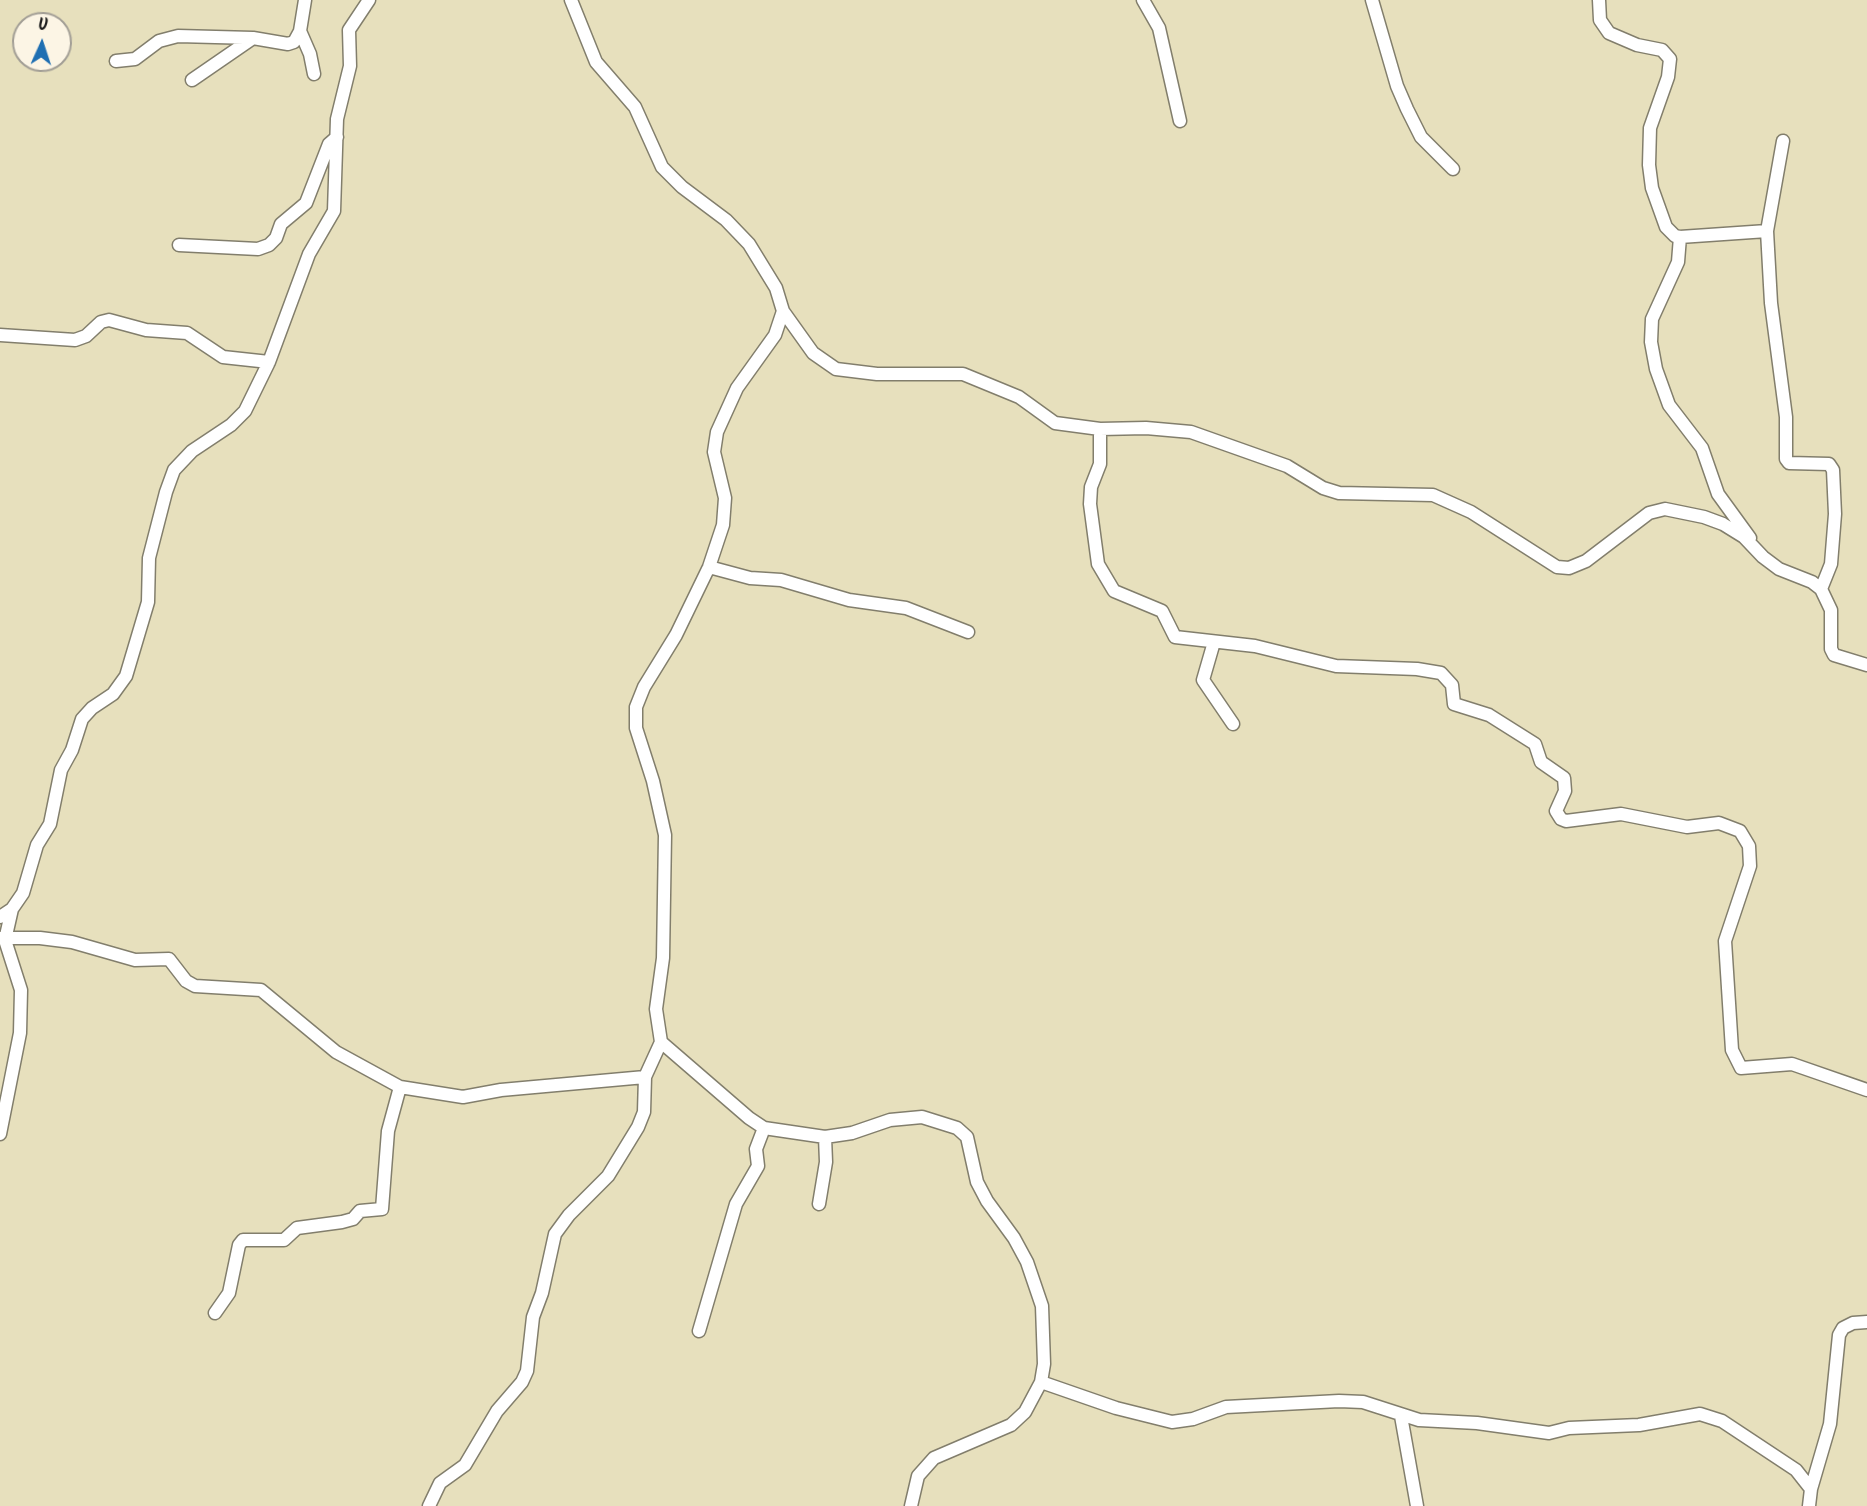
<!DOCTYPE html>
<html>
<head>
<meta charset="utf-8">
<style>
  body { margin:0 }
  #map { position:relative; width:1867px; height:1506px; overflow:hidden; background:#e7e0bd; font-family:Kalam,sans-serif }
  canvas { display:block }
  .north { position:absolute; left:12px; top:12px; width:60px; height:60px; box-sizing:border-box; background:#fcf5e5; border:2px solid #a29e95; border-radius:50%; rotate:3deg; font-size:16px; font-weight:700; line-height:24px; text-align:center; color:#1c1c1c }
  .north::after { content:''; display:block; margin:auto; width:21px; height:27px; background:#1f6fb2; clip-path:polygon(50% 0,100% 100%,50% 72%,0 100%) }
</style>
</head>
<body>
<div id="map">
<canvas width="1867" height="1506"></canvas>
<div class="north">U</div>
</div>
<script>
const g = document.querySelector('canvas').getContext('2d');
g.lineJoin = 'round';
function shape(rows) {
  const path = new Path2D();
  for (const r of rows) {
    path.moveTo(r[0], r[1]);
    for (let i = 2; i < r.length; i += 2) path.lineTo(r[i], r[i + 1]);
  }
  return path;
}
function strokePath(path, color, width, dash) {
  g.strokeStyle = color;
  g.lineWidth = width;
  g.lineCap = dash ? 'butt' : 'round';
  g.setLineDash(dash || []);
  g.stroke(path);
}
const minor = shape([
  [571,0,596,62,635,107,662,167,682,187,726,220,749,244,776,288,783,311,775,335,737,388,717,432,714,452,725,498,723,525,709,567,676,635,644,687,636,707,636,728,653,781,665,835,663,958,656,1009,661,1042,749,1118,764,1128,825,1137,852,1133,890,1120,922,1117,957,1128,967,1137,977,1182,987,1201,1014,1238,1027,1262,1042,1306,1044,1364,1041,1382,1025,1412,1011,1425,934,1458,918,1476,911,1506],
  [1143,0,1159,28,1180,121],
  [1372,0,1397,86,1407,109,1421,137,1453,169],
  [1599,0,1600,20,1609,33,1637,45,1662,50,1670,59,1668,77,1650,128,1649,165,1652,188,1666,227,1675,236,1680,237,1767,231],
  [300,31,310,54,314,74],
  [116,61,135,59,159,41,178,36,253,38],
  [192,80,253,38,288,44,294,42,300,31,305,0],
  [1783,141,1767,231,1771,303,1786,417,1786,459,1789,463,1829,464,1833,470,1835,514,1831,564,1821,589],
  [1680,237,1678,262,1652,319,1651,342,1656,369,1669,405,1702,448,1718,494,1750,538],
  [179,245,258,249,269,245,276,238,281,224,306,203,329,144,337,137],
  [783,311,813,353,836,369,877,374,963,374,1019,397,1055,423,1100,429,1146,428,1191,432,1287,466,1323,488,1339,493,1433,495,1471,512,1557,567,1569,568,1586,561,1649,513,1665,509,1704,517,1723,524,1744,537,1763,557,1779,569,1812,582,1821,589,1831,610,1831,649,1834,655,1867,665],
  [0,335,75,340,86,336,101,322,109,320,146,330,187,333,223,357,269,362],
  [1100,429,1100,464,1091,487,1090,504,1098,564,1114,591,1162,611,1175,637,1255,646,1336,666,1417,669,1441,673,1452,685,1454,704,1489,715,1535,744,1541,762,1564,778,1565,791,1556,811,1561,819,1566,821,1621,814,1687,827,1719,823,1740,831,1749,846,1750,866,1725,941,1732,1050,1741,1068,1792,1064,1867,1090],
  [709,567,750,578,781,580,849,600,906,608,968,632],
  [1214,642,1203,680,1233,724],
  [0,917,12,909,23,893,37,845,50,824,61,770,72,750,82,719,92,708,113,694,126,676,148,602,149,558,166,492,174,470,192,451,231,425,245,411,269,362,309,254,334,211,337,119,350,66,349,30,369,0],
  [0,938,40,938,72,942,135,960,169,959,186,981,195,986,261,990,336,1052,400,1087,463,1097,501,1090,645,1077],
  [0,1134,20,1033,21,990,5,940,12,909],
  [819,1204,826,1162,825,1137],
  [215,1313,229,1293,239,1245,243,1240,284,1240,297,1228,342,1222,353,1219,360,1211,382,1209,388,1131,400,1087],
  [699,1331,736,1204,758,1166,756,1149,764,1128],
  [1041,1382,1116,1408,1172,1422,1193,1419,1226,1407,1339,1401,1363,1402,1419,1420,1477,1423,1549,1433,1569,1428,1639,1425,1700,1414,1722,1421,1796,1470,1811,1489,1809,1506],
  [1401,1416,1417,1506],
  [1811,1489,1830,1424,1839,1335,1843,1328,1853,1323,1867,1322],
  [429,1506,440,1483,465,1465,497,1411,522,1382,527,1371,533,1317,542,1293,555,1234,569,1215,608,1176,638,1127,644,1112,645,1077,661,1042]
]);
strokePath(minor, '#827e6c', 15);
strokePath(minor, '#fff', 12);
</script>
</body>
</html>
